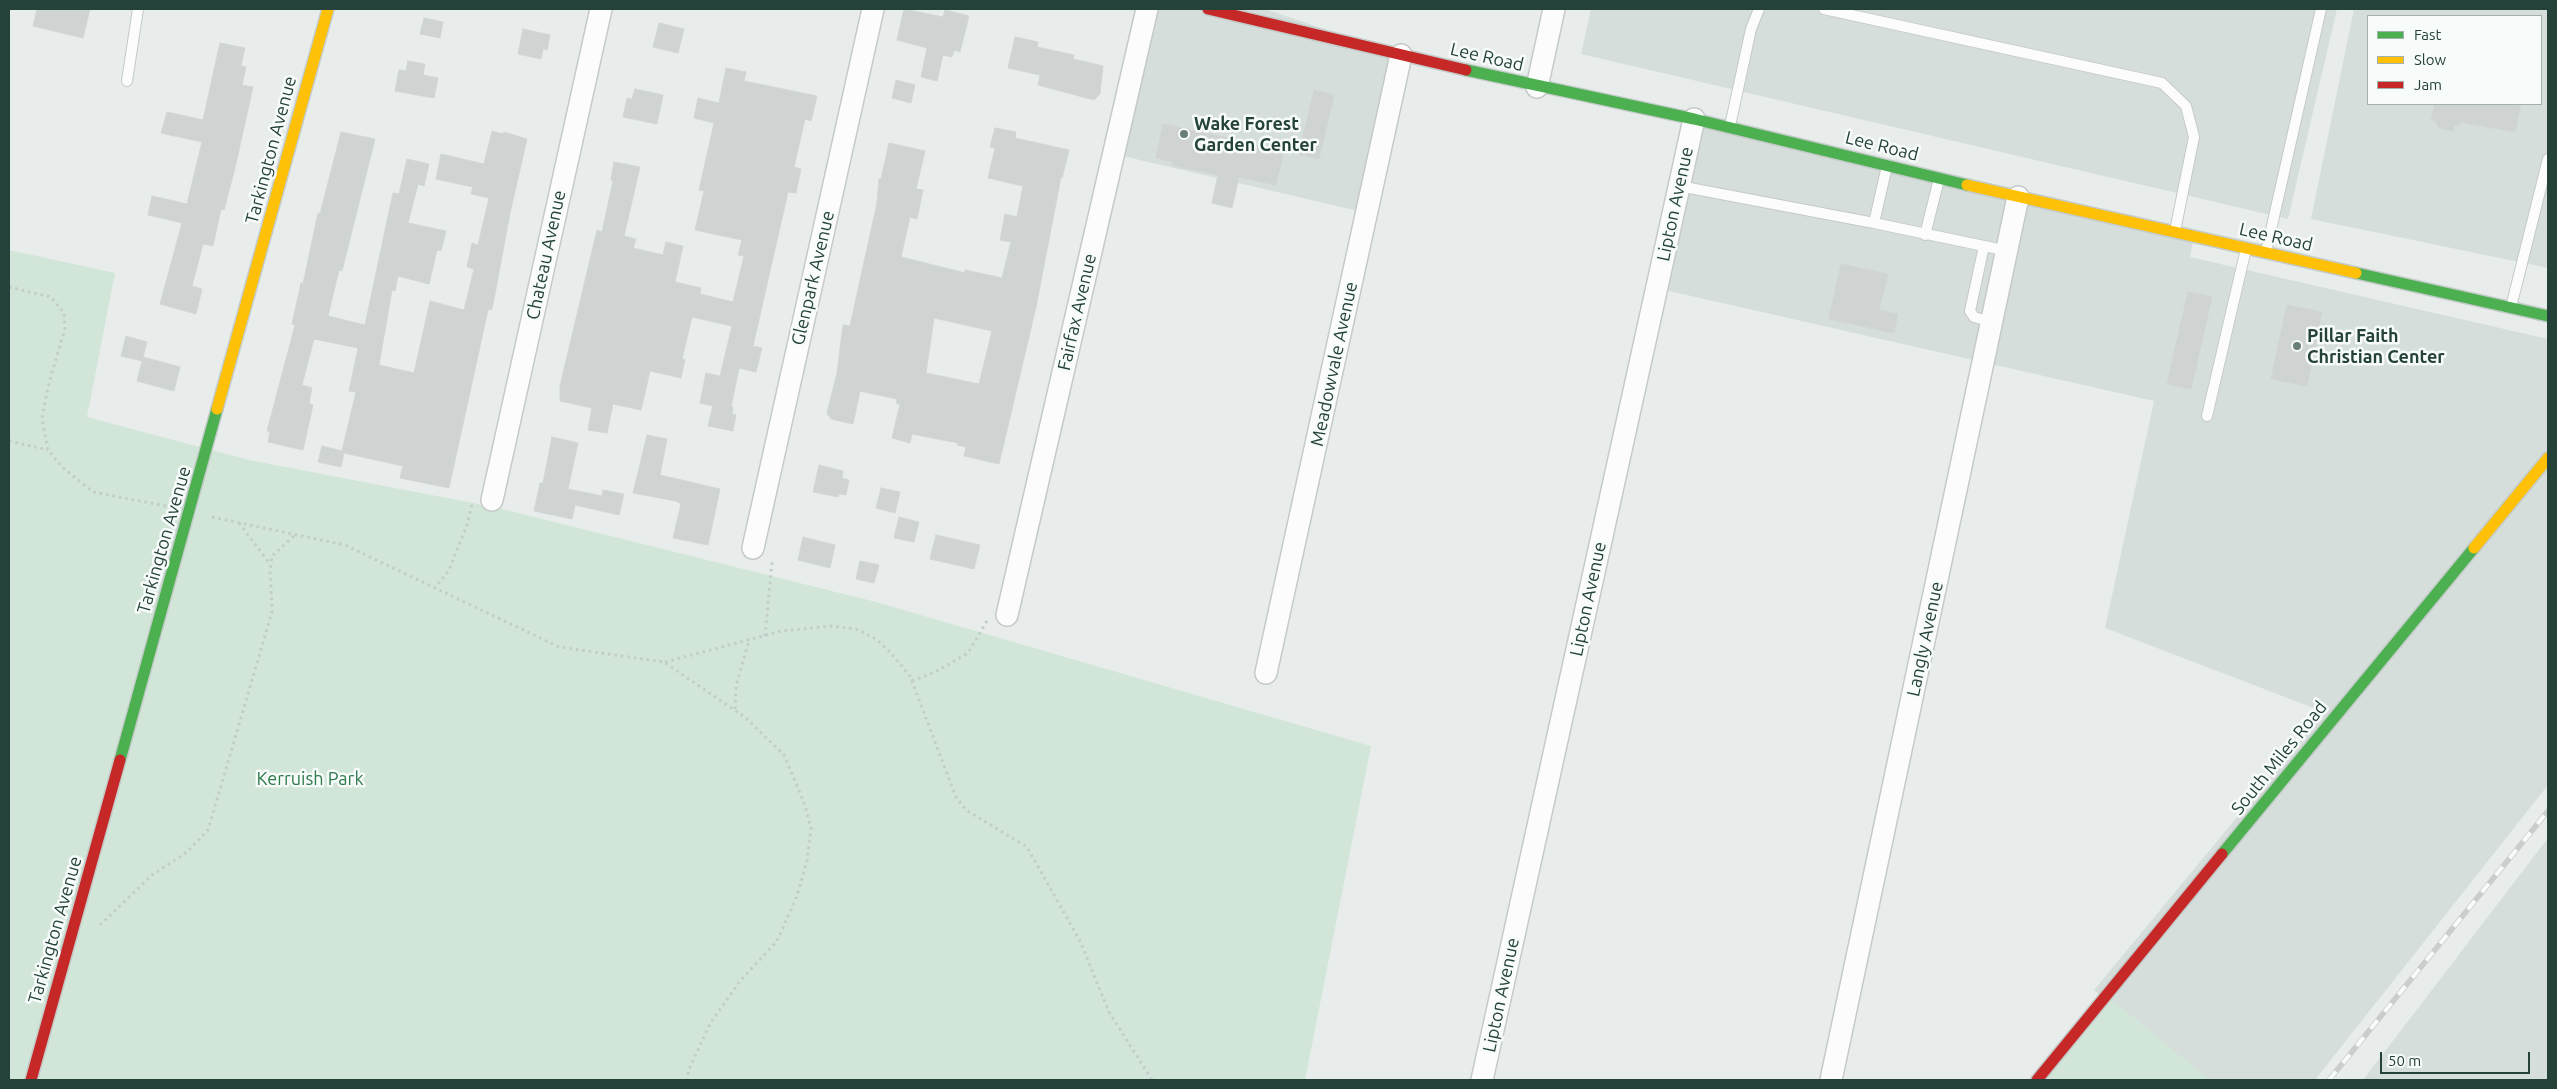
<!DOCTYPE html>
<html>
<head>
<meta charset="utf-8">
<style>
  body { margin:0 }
  #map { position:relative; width:2557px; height:1089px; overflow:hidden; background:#e8edeb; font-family:Ubuntu,sans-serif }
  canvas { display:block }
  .frame { position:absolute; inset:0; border:10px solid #24423a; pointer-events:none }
  .legend { position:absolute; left:2367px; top:15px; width:175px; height:90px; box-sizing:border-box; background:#f7fbf9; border:1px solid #a3b1ad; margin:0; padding:6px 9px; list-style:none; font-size:15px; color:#24423a }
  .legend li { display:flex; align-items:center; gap:10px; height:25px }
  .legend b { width:25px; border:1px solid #a3b1ad }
  .scale { position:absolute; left:2380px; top:1052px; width:150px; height:22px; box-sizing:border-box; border:2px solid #24423a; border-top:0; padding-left:6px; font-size:15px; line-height:18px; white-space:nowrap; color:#24423a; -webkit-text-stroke:4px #f7fbf9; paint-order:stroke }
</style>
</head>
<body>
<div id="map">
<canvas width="2557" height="1089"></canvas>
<div class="frame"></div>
<ul class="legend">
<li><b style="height:6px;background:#4caf50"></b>Fast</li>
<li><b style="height:6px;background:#ffc107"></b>Slow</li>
<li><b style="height:6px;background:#c62828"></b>Jam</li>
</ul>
<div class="scale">50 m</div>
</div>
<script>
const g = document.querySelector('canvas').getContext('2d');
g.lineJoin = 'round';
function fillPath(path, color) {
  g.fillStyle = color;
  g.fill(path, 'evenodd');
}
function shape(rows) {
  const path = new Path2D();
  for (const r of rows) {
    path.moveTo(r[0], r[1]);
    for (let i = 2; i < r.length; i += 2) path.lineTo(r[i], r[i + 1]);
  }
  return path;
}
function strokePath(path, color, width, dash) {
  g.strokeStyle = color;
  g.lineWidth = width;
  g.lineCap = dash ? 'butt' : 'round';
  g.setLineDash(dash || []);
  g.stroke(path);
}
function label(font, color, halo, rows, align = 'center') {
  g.font = font + ' Ubuntu,sans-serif';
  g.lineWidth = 5;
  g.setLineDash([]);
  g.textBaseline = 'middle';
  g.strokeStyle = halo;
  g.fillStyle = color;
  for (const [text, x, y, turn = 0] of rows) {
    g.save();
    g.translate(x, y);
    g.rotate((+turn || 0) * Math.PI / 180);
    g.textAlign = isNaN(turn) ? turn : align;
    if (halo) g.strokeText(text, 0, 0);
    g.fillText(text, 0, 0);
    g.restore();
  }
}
const built = shape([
  [1147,9,1265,9,1401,55,1367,213,1114,154],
  [1591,9,2337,9,2288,219,1581,54],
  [2354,9,2548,9,2548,268,2311,219],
  [2368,16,2541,16,2541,104,2368,104],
  [1694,119,2194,237,2190,257,2548,339,2548,785,2315,1080,2208,1080,2094,990,2324,712,2105,628,2154,401,1656,288],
  [2548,838,2548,1080,2363,1080]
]);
const green = shape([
  [9,250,115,273,87,417,249,460,494,507,876,602,1371,746,1305,1080,9,1080],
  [2107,996,2210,1080,2037,1080]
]);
const building = shape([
  [37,9,90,9,83,38,33,26,37,9],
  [904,9,943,17,945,10,969,16,960,52,954,50,952,57,943,55,937,81,921,77,927,48,897,40,904,9],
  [424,18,443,22,440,38,420,34,424,18],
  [659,23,684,29,678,53,653,47,659,23],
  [523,29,550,35,547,50,543,49,541,59,518,54,523,29],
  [1015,37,1038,42,1037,47,1074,55,1073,59,1103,66,1100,94,1094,100,1038,85,1040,75,1008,68,1015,37],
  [220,43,245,48,241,66,246,67,242,85,253,87,235,168,224,210,221,209,213,246,203,244,192,286,202,289,196,314,160,304,182,223,148,215,152,196,187,204,202,142,161,133,167,112,203,120,220,43],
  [408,61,425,64,423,75,438,78,434,98,395,91,399,70,406,71,408,61],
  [726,68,746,72,744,81,817,96,811,121,805,119,794,167,801,169,796,193,788,192,753,346,762,348,756,372,739,368,731,407,733,407,732,414,736,415,733,431,708,426,713,406,700,403,706,373,720,376,732,326,692,317,682,359,685,360,681,378,650,371,641,410,613,404,607,433,588,430,592,408,560,401,560,386,597,230,602,232,613,181,611,180,614,162,640,167,624,236,636,239,633,248,663,255,666,242,683,246,675,282,701,288,700,294,733,302,744,256,738,255,742,240,695,230,704,191,699,190,714,123,694,118,698,98,719,103,726,68],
  [896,80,915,85,911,103,892,98,896,80],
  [635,89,663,95,657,124,623,117,627,98,632,99,635,89],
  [1314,90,1334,95,1319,159,1299,154,1314,90],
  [2435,104,2521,104,2515,132,2460,122,2459,126,2454,125,2453,131,2439,128,2435,121,2431,120,2435,104],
  [1163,124,1284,150,1276,185,1239,177,1232,208,1212,203,1218,175,1172,165,1173,162,1156,158,1163,124],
  [995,128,1016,132,1015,138,1069,150,1062,178,1061,177,1036,307,999,464,964,456,966,447,957,445,958,443,912,434,910,443,892,438,900,404,896,403,897,399,860,391,853,424,831,419,827,413,837,373,843,325,850,326,877,203,879,179,881,179,889,143,925,151,916,189,923,190,917,219,910,217,901,257,965,273,965,270,1002,278,1011,242,1000,240,1005,214,1017,217,1023,186,988,178,995,148,990,147,995,128],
  [934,318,992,331,979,384,926,373,934,318],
  [492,131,503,134,504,132,527,139,510,213,495,294,492,309,488,310,449,488,400,478,403,466,344,453,341,467,318,462,322,446,342,451,356,392,349,391,358,348,314,339,302,385,312,388,309,403,313,405,303,450,268,442,270,432,267,431,295,325,292,324,301,283,303,284,318,213,320,214,341,132,375,139,342,271,339,270,328,316,365,325,393,193,399,194,407,159,429,164,424,186,418,184,408,223,446,231,441,251,437,250,429,284,398,276,395,291,392,290,379,365,414,373,430,301,464,310,474,269,467,267,472,243,478,245,489,198,471,194,473,187,436,179,441,154,484,164,492,131],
  [1841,264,1888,274,1879,310,1898,314,1894,333,1829,319,1841,264],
  [2188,292,2212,297,2191,389,2167,384,2188,292],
  [2287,305,2322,312,2307,386,2271,379,2287,305],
  [126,336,147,342,142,361,121,356,126,336],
  [143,357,180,367,174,391,137,381,143,357],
  [647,435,667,439,660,475,720,489,708,545,673,538,681,504,676,501,633,493,647,435],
  [552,437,578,443,568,489,602,496,603,490,624,494,619,515,575,505,572,519,534,511,540,483,543,483,552,437],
  [819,465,843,471,842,478,849,480,846,495,839,494,838,497,813,492,819,465],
  [881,488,900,492,895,513,876,508,881,488],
  [899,517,919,522,914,542,894,538,899,517],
  [936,535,980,545,974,569,930,559,936,535],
  [803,537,835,545,830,568,798,560,803,537],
  [860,561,879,565,874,583,856,579,860,561]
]);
const path = shape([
  [9,287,51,297,64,313,65,328,48,387,42,418,48,450,62,467,93,492,166,506],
  [9,441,48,450],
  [212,517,345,545,559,647,664,662,746,718,784,755,805,805,811,828,807,861,797,896,777,941,740,981,711,1022,689,1069,687,1080],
  [239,523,270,564],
  [434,589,449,570,467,525,472,504],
  [765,636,772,562],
  [665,662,782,631,831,626,856,629,876,639,890,652,910,676,956,797,966,810,1027,847,1080,941,1109,1012,1152,1080],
  [912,681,935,672,968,653,988,619],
  [735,709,736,686,749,640],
  [100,925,152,875,187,852,208,830,272,612,270,569,272,556,295,535]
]);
const lane = shape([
  [1824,9,2162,83,2186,106,2194,137,2175,231],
  [127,81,138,9],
  [1730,126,1751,29,1759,9],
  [1887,166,1874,223,2008,251],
  [1679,186,1874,223],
  [1925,235,1939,179],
  [1984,246,1970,311,1974,317,1992,322],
  [2266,252,2321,9],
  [2511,307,2548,159],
  [2207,416,2246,249]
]);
const street = shape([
  [1537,87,1554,9],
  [492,500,601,9],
  [753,548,873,9],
  [1007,615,1147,9],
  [1266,673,1401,55],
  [1482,1080,1694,119],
  [1831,1080,2018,197]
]);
const fast = shape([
  [1466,70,1694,119,1967,185],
  [2356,273,2548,316],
  [120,760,217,409],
  [2222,854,2474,548]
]);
const slow = shape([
  [1967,185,2356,273],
  [217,409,328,9],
  [2474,548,2548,458]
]);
const jam = shape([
  [1208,9,1466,70],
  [31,1080,120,760],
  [2037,1080,2222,854]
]);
const rail = shape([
  [2329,1080,2548,811]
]);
const markers = [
  [1184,134,5,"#697e78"],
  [2297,346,5,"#697e78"]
];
const streetNames = [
  ["Lee Road",1487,57,13],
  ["Lee Road",1882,146,14],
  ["Tarkington Avenue",271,150,-75],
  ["Lipton Avenue",1675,204,-78],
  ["Lee Road",2276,237,13],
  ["Chateau Avenue",546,255,-78],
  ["Glenpark Avenue",813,278,-77],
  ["Fairfax Avenue",1077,312,-77],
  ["Meadowvale Avenue",1334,364,-78],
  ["Tarkington Avenue",164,540,-74],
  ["Lipton Avenue",1588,599,-78],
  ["Langly Avenue",1925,639,-78],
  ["South Miles Road",2279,758,-51],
  ["Tarkington Avenue",55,930,-74],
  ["Lipton Avenue",1501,995,-78]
];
const poiNames = [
  ["Wake Forest",1194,124],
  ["Garden Center",1194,145],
  ["Pillar Faith",2307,336],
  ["Christian Center",2307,357]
];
const parkNames = [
  ["Kerruish Park",310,779]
];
fillPath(built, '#d6dedb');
fillPath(green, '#d1e6d8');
fillPath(building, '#cfd4d2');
strokePath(building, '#d1d6d4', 1);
strokePath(lane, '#c5cac8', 12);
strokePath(street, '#c5cac8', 24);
strokePath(fast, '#c3cbc8', 14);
strokePath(slow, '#c3cbc8', 14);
strokePath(jam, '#c3cbc8', 14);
strokePath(path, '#c3ccca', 3, [2.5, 4]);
strokePath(lane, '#fcfcfc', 10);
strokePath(street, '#fcfcfc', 21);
strokePath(fast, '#4caf50', 11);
strokePath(slow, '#ffc107', 11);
strokePath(jam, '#c62828', 11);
strokePath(rail, '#c9cdcc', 5.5);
strokePath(rail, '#f7fbf9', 4, [11]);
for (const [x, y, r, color] of markers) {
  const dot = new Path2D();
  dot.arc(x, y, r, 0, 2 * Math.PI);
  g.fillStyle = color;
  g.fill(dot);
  strokePath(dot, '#f7fbf9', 2);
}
label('18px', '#24423a', '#f7fbf9', streetNames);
label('bold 18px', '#24423a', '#f7fbf9', poiNames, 'left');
label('18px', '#2d7a4b', '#f7fbf9', parkNames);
</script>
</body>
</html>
